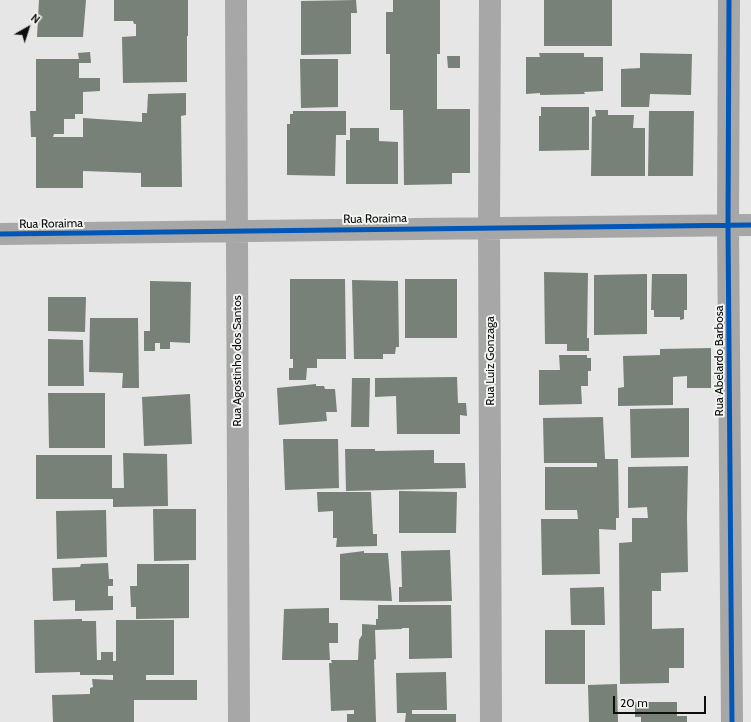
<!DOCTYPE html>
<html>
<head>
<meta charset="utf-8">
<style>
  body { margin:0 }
  #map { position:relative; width:751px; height:722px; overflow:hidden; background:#e5e6e5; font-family:Cabin,sans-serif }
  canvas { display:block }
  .north { position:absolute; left:8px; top:8px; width:40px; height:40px; -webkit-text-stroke:3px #f1f4f1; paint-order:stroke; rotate:39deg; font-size:11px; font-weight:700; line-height:16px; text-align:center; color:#0c0d0c }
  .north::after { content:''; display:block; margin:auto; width:14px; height:18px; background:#0c0d0c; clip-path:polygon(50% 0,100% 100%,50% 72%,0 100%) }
  .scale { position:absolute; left:613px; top:696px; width:93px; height:18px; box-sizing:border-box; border:2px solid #0c0d0c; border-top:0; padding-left:5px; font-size:12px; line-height:14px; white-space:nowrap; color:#0c0d0c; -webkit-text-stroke:3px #f1f4f1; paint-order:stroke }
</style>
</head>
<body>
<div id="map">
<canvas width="751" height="722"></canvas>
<div class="north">N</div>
<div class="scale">20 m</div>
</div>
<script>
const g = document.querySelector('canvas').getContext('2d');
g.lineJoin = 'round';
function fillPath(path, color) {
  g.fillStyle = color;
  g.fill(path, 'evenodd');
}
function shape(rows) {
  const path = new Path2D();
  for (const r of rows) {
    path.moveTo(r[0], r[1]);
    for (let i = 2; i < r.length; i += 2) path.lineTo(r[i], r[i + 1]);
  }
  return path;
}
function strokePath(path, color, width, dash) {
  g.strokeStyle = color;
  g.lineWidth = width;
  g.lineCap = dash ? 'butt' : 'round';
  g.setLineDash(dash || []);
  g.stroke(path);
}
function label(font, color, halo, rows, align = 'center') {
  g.font = font + ' Cabin,sans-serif';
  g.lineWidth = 4;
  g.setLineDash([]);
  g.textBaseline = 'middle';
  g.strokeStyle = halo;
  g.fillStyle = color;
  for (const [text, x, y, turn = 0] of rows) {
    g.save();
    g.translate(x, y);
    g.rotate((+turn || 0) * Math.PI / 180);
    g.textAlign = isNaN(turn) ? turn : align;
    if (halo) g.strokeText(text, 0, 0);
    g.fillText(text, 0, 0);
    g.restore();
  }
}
const building = shape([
  [39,0,86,0,83,37,37,37],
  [114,0,188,0,188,36,187,36,187,82,123,83,122,37,136,36,136,24,134,24,133,21,114,21],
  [356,0,357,13,351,13,351,54,301,55,301,1],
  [393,0,440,0,440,54,437,54,437,109,470,109,470,173,452,173,452,184,404,185,403,110,390,110,390,54,386,54,386,12,393,12],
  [544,0,612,0,612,46,544,46],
  [90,52,91,63,79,63,79,78,100,78,100,91,83,92,83,114,75,114,75,119,64,119,64,134,54,134,53,137,83,137,83,118,142,122,142,113,147,113,148,94,186,93,186,115,181,116,182,187,141,187,141,173,83,171,83,188,36,188,36,137,31,137,30,111,36,111,36,59,79,59,78,53],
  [539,53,584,53,584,57,603,57,603,91,584,92,585,94,540,95,540,93,526,94,526,57,540,57],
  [640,53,692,54,691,95,650,94,649,107,621,107,621,69,640,68],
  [447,56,460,56,460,68,448,68],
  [300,59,338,59,338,107,301,108],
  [541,107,589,107,589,150,539,151,539,116,541,116],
  [595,110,608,110,608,115,634,115,633,128,645,128,645,176,591,176,592,117,596,116],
  [293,111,346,111,346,135,336,135,335,176,287,175,287,124,290,124,290,114,293,114],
  [649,111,694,111,693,176,648,176],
  [350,128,379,128,379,141,398,142,398,184,346,184,346,140,350,140],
  [544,272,588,273,587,338,589,338,589,351,567,351,567,344,545,344],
  [647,274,647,334,594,335,594,275],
  [652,274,687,274,687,310,684,310,684,319,680,320,680,317,654,317,654,310,651,310],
  [290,279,345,279,346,359,317,359,317,368,307,368,306,380,289,380,289,368,293,368,293,359,290,359],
  [405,279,457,279,457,338,405,338],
  [352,280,398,281,399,347,396,347,395,354,383,354,383,359,354,359],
  [150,281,191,282,190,343,170,342,170,349,160,349,160,343,155,343,155,351,144,351,144,331,150,331],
  [48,297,86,297,85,332,48,331],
  [90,318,138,318,139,388,122,388,123,373,89,372],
  [48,339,83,340,84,386,48,386],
  [711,348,711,388,687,388,687,376,673,377,673,405,618,406,618,388,624,387,623,356,660,355,660,349],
  [559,355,587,355,587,358,591,358,591,371,588,371,588,386,581,386,582,404,539,405,539,370,560,370],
  [457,377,458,403,466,403,467,416,460,415,460,434,397,434,396,396,375,397,375,378],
  [352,378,370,378,369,427,351,427],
  [316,384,316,386,324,386,325,389,335,389,337,412,326,412,327,421,279,425,277,388],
  [48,393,105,393,105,448,49,448],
  [190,394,192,444,144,446,142,397],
  [689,408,689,457,631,458,630,409],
  [603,417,605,459,618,459,619,518,616,518,616,530,599,529,600,574,542,575,541,519,578,519,577,510,545,510,545,467,597,467,597,463,544,463,543,418],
  [283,439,338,439,339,488,285,490],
  [345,449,375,449,375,451,434,450,434,463,465,463,466,488,346,491],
  [123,453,167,454,168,506,113,507,113,499,36,499,36,455,112,455,112,488,124,488],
  [688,466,687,517,688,572,661,573,661,591,652,591,652,629,684,628,684,668,669,668,669,683,620,684,619,543,632,542,632,518,648,518,647,507,628,508,628,467],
  [399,491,457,492,456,533,399,533],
  [317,492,371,492,373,534,377,534,377,546,336,547,337,538,333,538,333,511,318,512],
  [153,509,196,509,196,560,154,561],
  [106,510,107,557,57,559,56,511],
  [450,550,452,601,399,602,399,587,402,587,401,551],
  [364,551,364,553,388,553,392,601,340,600,340,554],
  [108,563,109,579,113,579,113,586,108,586,108,596,113,596,113,610,75,611,75,600,53,601,52,568,80,567,81,564],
  [137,564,189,564,189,618,136,619,136,607,131,607,130,586,137,586],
  [604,587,605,625,571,625,570,588],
  [378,605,451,605,452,658,409,659,409,628,402,628,402,629,375,630,376,659,374,660,376,722,347,722,347,714,354,714,354,710,331,711,329,663,332,663,331,660,358,660,359,640,362,635,362,624,376,625,376,619,378,619],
  [329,608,329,623,338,623,338,643,329,643,330,660,282,660,284,609],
  [82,619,82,621,96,621,97,660,101,660,101,652,113,652,113,661,116,661,116,620,174,620,174,675,146,675,146,680,197,680,197,700,134,700,134,722,53,722,52,695,90,694,90,688,93,687,92,679,113,680,113,675,80,675,80,672,35,673,34,620],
  [545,630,585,630,585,684,545,684],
  [446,672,447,710,412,710,412,714,456,714,456,722,405,722,406,713,397,713,396,673],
  [617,684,618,722,589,722,588,685],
  [635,702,677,702,677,716,687,716,687,722,641,722,641,717,635,717]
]);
const street = shape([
  [236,0,239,722],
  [490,0,489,228,491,722],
  [729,0,728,225,732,722],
  [0,234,751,225]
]);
const cycleway = shape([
  [729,0,728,225,732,722],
  [0,234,751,225]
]);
const streetNames = [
  ["Rua Roraima",375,219,-1],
  ["Rua Roraima",51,224,-1],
  ["Rua Agostinho dos Santos",237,361,-90],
  ["Rua Luiz Gonzaga",490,361,-90],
  ["Rua Abelardo Barbosa",719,361,-90]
];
fillPath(building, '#778178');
strokePath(street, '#a8a7a7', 22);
strokePath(cycleway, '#0057b8', 5);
label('12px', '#0c0d0c', '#f1f4f1', streetNames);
</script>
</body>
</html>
